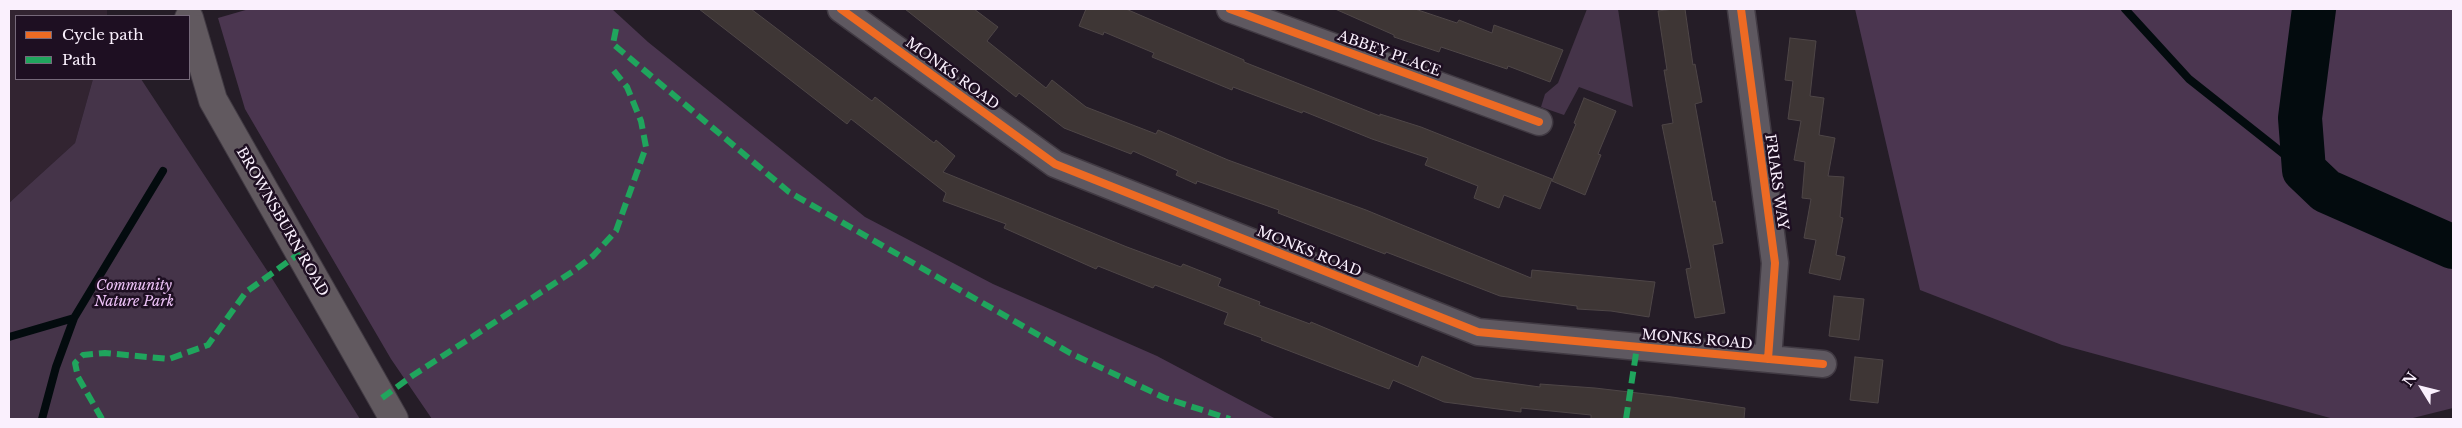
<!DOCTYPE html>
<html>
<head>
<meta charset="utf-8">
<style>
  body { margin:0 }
  #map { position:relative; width:2462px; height:428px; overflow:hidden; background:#251d27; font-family:"Libre Baskerville",serif }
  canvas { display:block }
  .frame { position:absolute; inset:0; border:10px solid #faf0fd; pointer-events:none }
  .legend { position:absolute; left:15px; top:15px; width:175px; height:65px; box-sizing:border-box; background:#1e0f22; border:1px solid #76697a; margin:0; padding:6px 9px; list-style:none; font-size:15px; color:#faf0fd }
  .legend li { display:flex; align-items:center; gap:10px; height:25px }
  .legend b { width:25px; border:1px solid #76697a }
  .north { position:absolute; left:2397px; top:363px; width:50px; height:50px; -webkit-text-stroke:4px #1e0f22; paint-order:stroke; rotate:306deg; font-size:14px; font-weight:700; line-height:20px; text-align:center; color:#faf0fd }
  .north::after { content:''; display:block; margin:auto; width:18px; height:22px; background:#faf0fd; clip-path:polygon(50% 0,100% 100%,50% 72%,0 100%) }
</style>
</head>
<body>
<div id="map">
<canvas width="2462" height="428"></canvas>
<div class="frame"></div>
<ul class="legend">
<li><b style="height:6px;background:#ed6a23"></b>Cycle path</li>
<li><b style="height:6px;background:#20a55d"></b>Path</li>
</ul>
<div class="north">N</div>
</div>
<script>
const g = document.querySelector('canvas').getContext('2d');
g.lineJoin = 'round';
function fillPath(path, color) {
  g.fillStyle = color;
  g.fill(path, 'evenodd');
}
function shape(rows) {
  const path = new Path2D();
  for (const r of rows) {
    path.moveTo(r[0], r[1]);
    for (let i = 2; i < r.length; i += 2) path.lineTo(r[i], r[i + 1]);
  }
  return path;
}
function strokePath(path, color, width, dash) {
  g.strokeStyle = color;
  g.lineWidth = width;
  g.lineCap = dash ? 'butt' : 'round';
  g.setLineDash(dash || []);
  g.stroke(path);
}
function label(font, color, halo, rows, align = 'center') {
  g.font = font + ' "Libre Baskerville",serif';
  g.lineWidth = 5;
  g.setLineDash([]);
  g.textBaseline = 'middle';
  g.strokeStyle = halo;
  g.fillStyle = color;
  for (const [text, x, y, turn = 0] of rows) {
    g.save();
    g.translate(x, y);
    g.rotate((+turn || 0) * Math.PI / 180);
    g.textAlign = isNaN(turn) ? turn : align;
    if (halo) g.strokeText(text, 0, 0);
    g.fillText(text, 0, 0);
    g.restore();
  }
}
const industrial = shape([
  [9,9,107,9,107,16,16,16,16,79,93,79,75,143,9,203]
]);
const green = shape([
  [1587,9,1618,9,1633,107,1579,87,1564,115,1541,107,1545,94,1558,83],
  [93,79,141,79,268,272,360,419,9,419,9,203,75,143]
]);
const forest = shape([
  [249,9,612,9,648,42,865,217,993,284,1157,356,1276,419,432,419,391,359,245,109,218,18],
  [1855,9,2453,9,2453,408,2409,419,2334,419,2062,345,1920,290]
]);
const stream = shape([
  [2125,9,2189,79,2304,170],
  [9,337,74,318,163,171],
  [42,419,56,367,74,318]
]);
const river = shape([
  [2314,9,2300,118,2304,170,2326,191,2453,247]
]);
const building = shape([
  [699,9,751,9,872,101,875,97,934,143,936,140,955,156,943,172,1127,247,1181,267,1183,264,1221,279,1218,286,1260,302,1259,305,1310,324,1311,322,1418,367,1422,356,1474,378,1540,387,1540,384,1595,388,1672,397,1745,408,1744,419,1591,419,1591,415,1521,408,1521,412,1444,402,1393,380,1389,389,1261,340,1262,338,1224,324,1228,313,1155,285,1153,288,1098,266,1096,269,1004,228,1006,224,943,201,946,193,851,119,847,124,699,9],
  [905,9,974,9,998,27,987,41,1046,88,1052,80,1086,107,1156,134,1158,130,1228,160,1366,210,1531,278,1532,270,1655,282,1649,317,1611,311,1577,309,1577,306,1500,296,1386,252,1385,254,1333,234,1278,213,1279,210,1197,181,1196,184,1176,175,1178,171,1133,151,1131,154,1064,128,1019,93,1016,97,905,9],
  [1086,9,1126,9,1244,60,1244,62,1380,116,1380,114,1421,127,1552,179,1540,209,1504,195,1499,208,1474,198,1478,186,1425,165,1428,158,1372,139,1303,111,1302,113,1233,87,1232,90,1152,57,1154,53,1104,32,1103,35,1079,26,1086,9],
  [1335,9,1415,9,1457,23,1459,20,1492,33,1494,25,1563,50,1550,82,1508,66,1507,69,1441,47,1439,52,1394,37,1394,35,1335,9],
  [1674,9,1685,9,1693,65,1695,64,1702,102,1695,104,1713,202,1715,201,1723,243,1713,245,1725,313,1695,318,1686,269,1691,268,1662,125,1673,123,1664,70,1667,70,1658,11,1674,9],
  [1790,38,1816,41,1810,96,1824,98,1819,135,1835,138,1828,176,1844,177,1840,217,1843,218,1836,255,1845,257,1840,280,1809,273,1816,240,1804,238,1811,199,1802,198,1805,162,1794,160,1801,121,1788,119,1793,81,1785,80,1790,38],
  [1584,98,1616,111,1598,154,1601,155,1585,195,1552,181,1576,124,1574,123,1584,98],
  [1834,296,1864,299,1859,340,1829,336,1834,296],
  [1855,357,1883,360,1878,403,1850,400,1855,357]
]);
const street = shape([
  [841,9,1055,164,1478,332,1823,364],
  [1230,9,1539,122],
  [1741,9,1775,263,1768,359]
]);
const secondary = shape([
  [189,18,213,100,394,419]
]);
const quiet = shape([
  [616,29,613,44,789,192,1070,353,1165,398,1230,419],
  [382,398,412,376,572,272,593,256,616,231,646,147,641,121,627,87,610,66],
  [102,419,78,377,75,363,83,355,105,353,169,359,208,345,246,292,300,253],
  [1626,419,1637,347]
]);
const cycleway = shape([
  [841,9,1055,164,1478,332,1823,364],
  [1230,9,1539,122],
  [1741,9,1775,263,1768,359]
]);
const streetNames = [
  ["ABBEY PLACE",1389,54,20],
  ["MONKS ROAD",952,74,36],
  ["FRIARS WAY",1776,182,82],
  ["BROWNSBURN ROAD",282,222,60],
  ["MONKS ROAD",1309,252,22],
  ["MONKS ROAD",1697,340,5]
];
const parkNames = [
  ["Community",134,286],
  ["Nature Park",134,302]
];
fillPath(industrial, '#322431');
fillPath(green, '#453449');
fillPath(forest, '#4b3650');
strokePath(stream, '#030b0e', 8);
strokePath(river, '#030b0e', 44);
fillPath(building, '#3e3635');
strokePath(building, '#4e4647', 1);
strokePath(street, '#413a43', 29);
strokePath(secondary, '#413a43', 30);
strokePath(street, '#5e5860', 26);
strokePath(secondary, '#61595f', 28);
strokePath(quiet, '#20a55d', 6, [12, 6]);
strokePath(cycleway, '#ed6a23', 8);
label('14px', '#faf0fd', '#1e0f22', streetNames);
label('italic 14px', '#eec3f8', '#1e0f22', parkNames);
</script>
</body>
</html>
